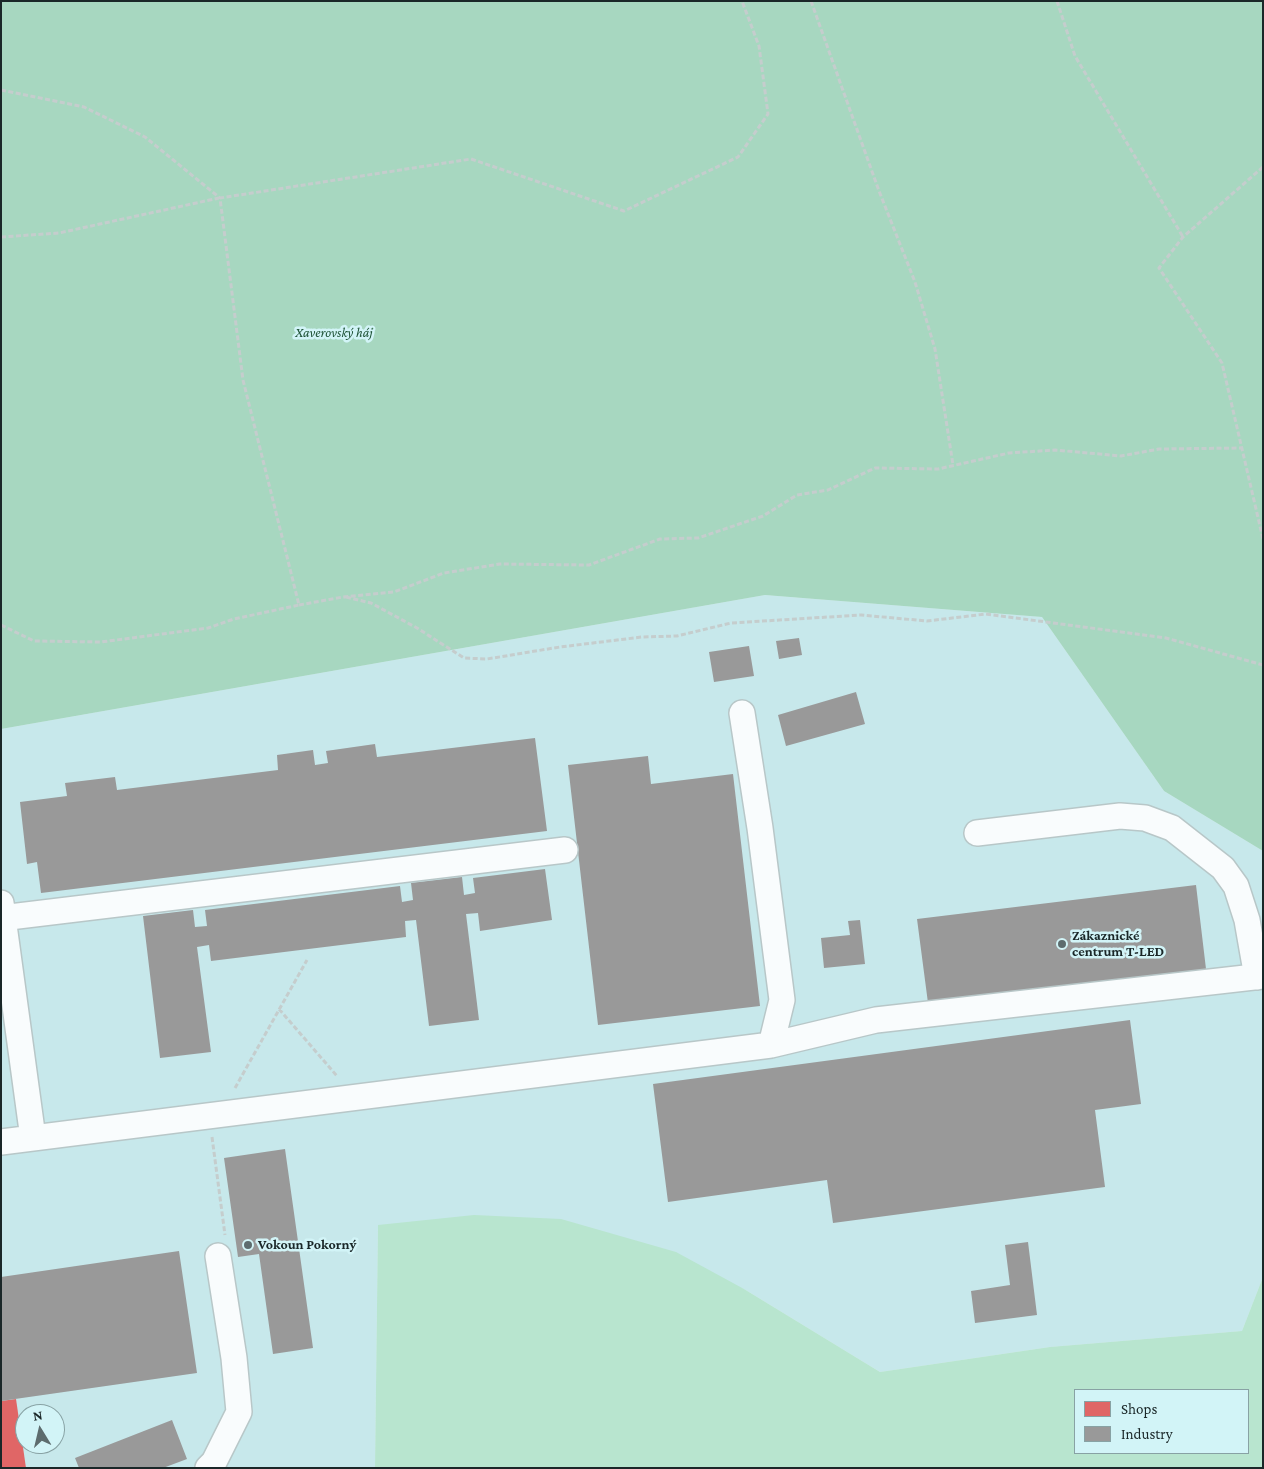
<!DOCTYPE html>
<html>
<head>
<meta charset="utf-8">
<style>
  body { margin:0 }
  #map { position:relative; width:1264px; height:1469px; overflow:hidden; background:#daedef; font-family:"Crimson Pro",serif }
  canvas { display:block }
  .frame { position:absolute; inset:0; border:2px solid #1a2728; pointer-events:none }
  .legend { position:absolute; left:1074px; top:1389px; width:175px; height:65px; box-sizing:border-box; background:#d2f4f7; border:1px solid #88a2a4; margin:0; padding:6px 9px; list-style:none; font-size:15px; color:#1a2728 }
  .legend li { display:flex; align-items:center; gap:10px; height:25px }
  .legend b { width:25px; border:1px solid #88a2a4 }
  .north { position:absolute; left:15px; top:1404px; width:50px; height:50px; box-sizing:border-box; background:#d2f4f7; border:1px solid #88a2a4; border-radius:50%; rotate:351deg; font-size:14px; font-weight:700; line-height:20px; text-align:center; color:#1a2728 }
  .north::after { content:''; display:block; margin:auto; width:18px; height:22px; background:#5d6c6e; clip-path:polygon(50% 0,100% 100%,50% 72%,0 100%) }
</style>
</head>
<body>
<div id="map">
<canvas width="1264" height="1469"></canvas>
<div class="frame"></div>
<ul class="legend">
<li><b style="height:14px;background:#e06666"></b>Shops</li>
<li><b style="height:14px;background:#999"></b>Industry</li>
</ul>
<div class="north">N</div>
</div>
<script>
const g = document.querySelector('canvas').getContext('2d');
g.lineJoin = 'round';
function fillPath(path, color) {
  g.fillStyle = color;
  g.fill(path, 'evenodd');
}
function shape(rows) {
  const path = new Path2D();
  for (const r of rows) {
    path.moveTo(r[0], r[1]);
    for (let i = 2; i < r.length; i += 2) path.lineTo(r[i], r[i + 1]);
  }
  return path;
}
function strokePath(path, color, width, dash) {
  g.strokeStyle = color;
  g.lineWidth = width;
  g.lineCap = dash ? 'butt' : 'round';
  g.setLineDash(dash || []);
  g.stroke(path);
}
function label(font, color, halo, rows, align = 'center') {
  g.font = font + ' "Crimson Pro",serif';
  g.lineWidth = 5;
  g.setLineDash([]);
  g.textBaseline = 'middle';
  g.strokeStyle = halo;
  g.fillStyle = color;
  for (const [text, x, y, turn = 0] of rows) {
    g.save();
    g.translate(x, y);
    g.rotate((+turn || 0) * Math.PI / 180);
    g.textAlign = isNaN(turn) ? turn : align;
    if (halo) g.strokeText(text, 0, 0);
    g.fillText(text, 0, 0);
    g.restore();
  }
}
const built = shape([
  [765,595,1042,617,1164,791,1263,851,1263,1277,1242,1331,1050,1347,880,1372,744,1289,378,1226,375,1468,1,1468,1,729],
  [25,1414,55,1414,55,1444,25,1444]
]);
const green = shape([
  [474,1215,561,1219,676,1252,744,1289,880,1372,1050,1347,1242,1331,1263,1277,1263,1468,375,1468,378,1225],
  [1075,1390,1248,1390,1248,1453,1075,1453]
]);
const forest = shape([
  [1,1,1263,1,1263,851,1164,791,1042,617,765,595,1,729]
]);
const shops = shape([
  [16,1399,26,1468,1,1468,1,1401]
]);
const industry = shape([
  [799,638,802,655,779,659,776,641],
  [749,646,754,676,714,682,709,652],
  [856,692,865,724,786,746,778,715],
  [535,738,547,831,41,893,37,862,27,864,20,802,67,796,65,783,115,777,117,790,278,770,277,755,313,750,315,765,328,763,326,751,375,744,377,757],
  [648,756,651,784,733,774,760,1006,598,1025,568,765],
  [545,869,552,920,480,931,478,913,466,914,479,1020,429,1026,416,920,405,921,406,937,211,961,209,945,197,947,211,1052,160,1058,143,916,193,910,195,927,207,926,205,910,400,886,402,902,413,900,411,883,462,877,464,895,475,893,473,878],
  [1196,885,1206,969,928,1003,917,919],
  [860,920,865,964,824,968,821,938,850,935,848,921],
  [1130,1020,1141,1104,1095,1110,1105,1187,833,1223,827,1180,668,1202,653,1084],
  [285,1149,313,1348,273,1354,259,1254,238,1257,224,1158],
  [1028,1242,1037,1315,975,1323,971,1291,1010,1285,1005,1245],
  [179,1251,197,1373,1,1401,1,1277],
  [172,1420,187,1459,163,1468,79,1468,75,1458]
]);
const path = shape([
  [811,1,879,191,915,282,935,349,953,465],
  [1057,1,1075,56,1183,237],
  [1,90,84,107,145,137,220,198],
  [1263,167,1183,237,1159,268,1222,363,1263,539],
  [1,237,59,233,219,198],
  [346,597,371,603,417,628,464,658,487,659,560,647,642,637,677,636,731,623,861,615,927,621,986,614,1166,638,1263,665],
  [299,605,343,597,394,592,444,573,500,564,589,565,660,539,698,538,763,516,797,495,828,490,875,468,938,469,1009,453,1055,450,1121,456,1159,449,1242,448],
  [1,625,34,641,101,642,208,628,234,619,299,605,243,380,220,198,471,159,624,211,738,157,768,114,759,46,742,1],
  [279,1009,337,1076],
  [235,1088,307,960],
  [212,1137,225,1235]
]);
const minor = shape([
  [742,713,760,828,782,1000,771,1045],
  [977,833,1120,816,1145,818,1172,828,1223,868,1236,886,1247,920,1257,977],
  [1,903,33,1138],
  [1,918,565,850],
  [1,1142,771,1045,876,1020,1263,976],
  [208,1468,214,1462,239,1412,234,1358,218,1256]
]);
const markers = [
  [1062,944,5,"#5d6c6e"],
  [248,1245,5,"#5d6c6e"]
];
const parkNames = [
  ["Xaverovský háj",334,333]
];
const poiNames = [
  ["Zákaznické",1072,936],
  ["centrum T-LED",1072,952],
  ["Vokoun Pokorný",258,1245]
];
fillPath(built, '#c7e8eb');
fillPath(green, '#b8e5cf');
fillPath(forest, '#a7d7c0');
fillPath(shops, '#e06666');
fillPath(industry, '#999');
strokePath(minor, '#b8c7c8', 28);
strokePath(path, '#c5cdcd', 3, [5, 2.5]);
strokePath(minor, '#f9fcfd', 25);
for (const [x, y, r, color] of markers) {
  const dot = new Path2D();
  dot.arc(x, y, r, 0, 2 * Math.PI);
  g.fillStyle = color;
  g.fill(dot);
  strokePath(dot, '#d2f4f7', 2);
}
label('italic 14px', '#1e5336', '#d2f4f7', parkNames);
label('bold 14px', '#1a2728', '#d2f4f7', poiNames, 'left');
</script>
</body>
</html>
